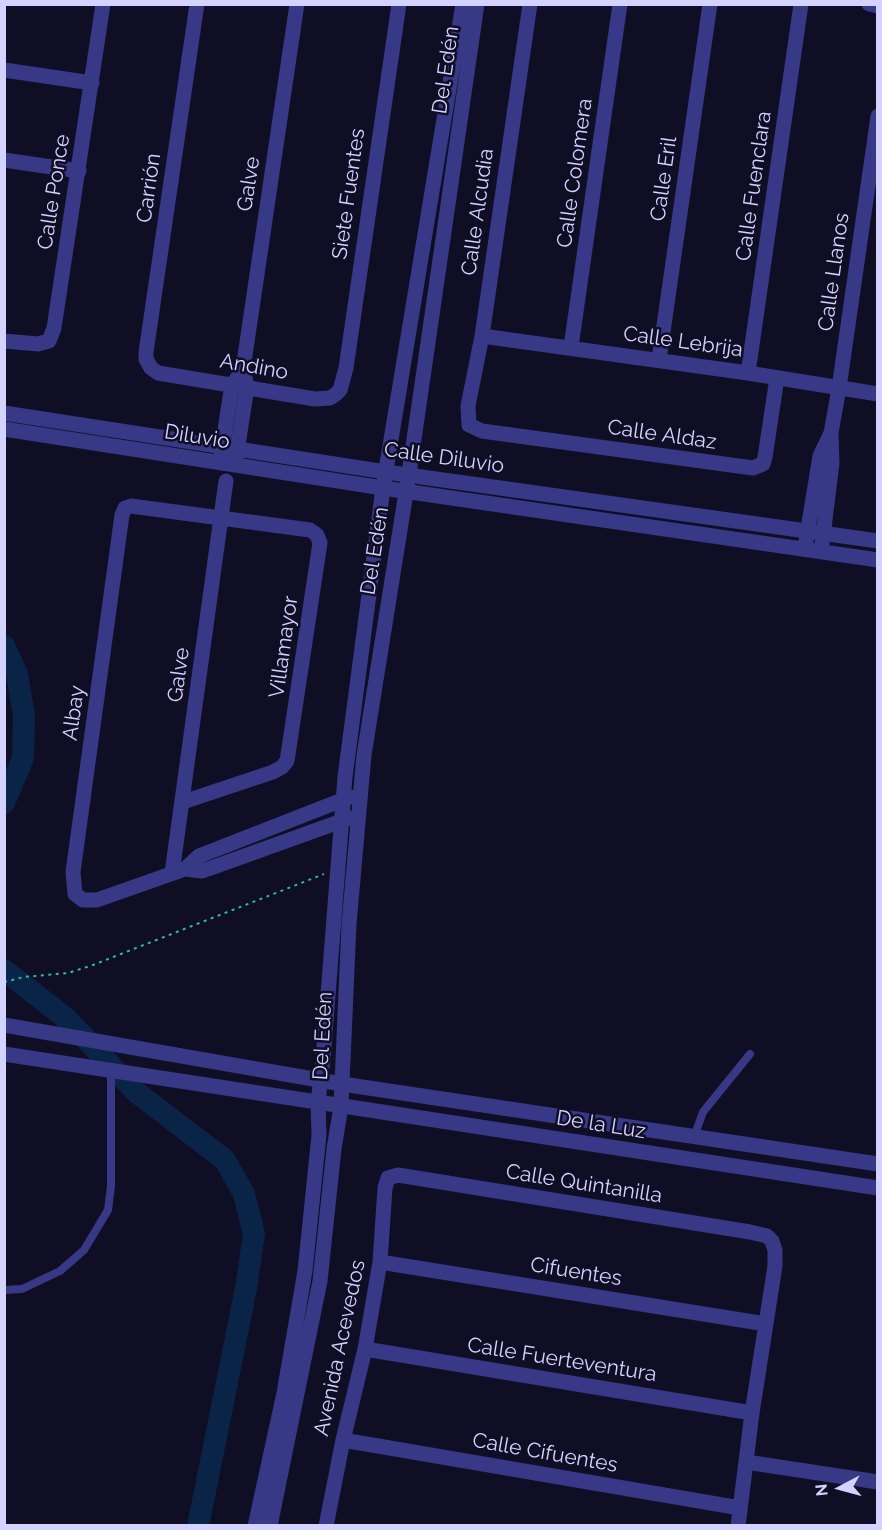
<!DOCTYPE html>
<html>
<head>
<meta charset="utf-8">
<style>
  body { margin:0 }
  #map { position:relative; width:882px; height:1530px; overflow:hidden; background:#100e25; font-family:Raleway,sans-serif }
  canvas { display:block }
  .frame { position:absolute; inset:0; border:6px solid #d4d2ff; pointer-events:none }
  .north { position:absolute; left:810px; top:1458px; width:60px; height:60px; -webkit-text-stroke:4px #100e25; paint-order:stroke; rotate:264deg; font-size:16px; font-weight:700; line-height:24px; text-align:center; color:#d4d2ff }
  .north::after { content:''; display:block; margin:auto; width:21px; height:27px; background:#d4d2ff; clip-path:polygon(50% 0,100% 100%,50% 72%,0 100%) }
</style>
</head>
<body>
<div id="map">
<canvas width="882" height="1530"></canvas>
<div class="frame"></div>
<div class="north">N</div>
</div>
<script>
const g = document.querySelector('canvas').getContext('2d');
g.lineJoin = 'round';
function shape(rows) {
  const path = new Path2D();
  for (const r of rows) {
    path.moveTo(r[0], r[1]);
    for (let i = 2; i < r.length; i += 2) path.lineTo(r[i], r[i + 1]);
  }
  return path;
}
function strokePath(path, color, width, dash) {
  g.strokeStyle = color;
  g.lineWidth = width;
  g.lineCap = dash ? 'butt' : 'round';
  g.setLineDash(dash || []);
  g.stroke(path);
}
function label(font, color, halo, rows, align = 'center') {
  g.font = font + ' Raleway,sans-serif';
  g.lineWidth = 5;
  g.setLineDash([]);
  g.textBaseline = 'middle';
  g.strokeStyle = halo;
  g.fillStyle = color;
  for (const [text, x, y, turn = 0] of rows) {
    g.save();
    g.translate(x, y);
    g.rotate((+turn || 0) * Math.PI / 180);
    g.textAlign = isNaN(turn) ? turn : align;
    if (halo) g.strokeText(text, 0, 0);
    g.fillText(text, 0, 0);
    g.restore();
  }
}
const river = shape([
  [4,646,17,674,24,716,23,758,4,803],
  [4,970,67,1019,136,1092,225,1160,244,1194,254,1234,246,1288,198,1526]
]);
const path = shape([
  [4,982,24,977,68,973,93,965,324,874]
]);
const service = shape([
  [694,1137,703,1112,750,1054],
  [4,1290,22,1289,60,1271,84,1250,108,1210,111,1186,111,1071]
]);
const minor = shape([
  [197,4,146,352,146,359,151,368,158,373,315,399,330,398,336,394,340,390,346,368,399,4],
  [530,4,482,336,468,406,469,425,482,431,753,468,763,464,765,457,777,378],
  [869,4,878,6],
  [4,70,92,83],
  [4,160,79,171],
  [482,336,748,373,878,394],
  [4,341,38,344,49,341,54,328,103,4],
  [571,347,620,4],
  [659,360,710,4],
  [748,373,801,4],
  [4,413,386,472,878,541],
  [4,429,383,488,878,560],
  [221,455,232,385,238,377],
  [236,458,247,387,243,369,297,4],
  [806,541,820,456,831,433,839,388,878,116],
  [822,544,832,463,831,433],
  [183,802,273,772,282,767,287,761,320,543,317,535,310,530,131,506,125,508,122,515,73,872,75,894,83,900,97,900,185,869,199,856,350,797],
  [185,869,202,871,211,868,350,818],
  [172,873,226,481],
  [4,1025,342,1084,878,1164],
  [4,1054,878,1188],
  [380,1262,766,1324],
  [365,1349,752,1413],
  [343,1440,740,1508],
  [746,1462,878,1482],
  [255,1526,284,1393,305,1271,319,1135,318,1103,323,1059,345,777,383,488,463,4],
  [270,1526,320,1281,334,1149,341,1106,349,924,364,755,409,474,477,4],
  [326,1526,343,1440,365,1349,380,1262,385,1188,388,1178,398,1175,750,1232,767,1236,772,1241,775,1250,775,1266,752,1413,738,1526]
]);
const streetNames = [
  ["Del Edén",446,70,-82],
  ["Calle Colomera",575,173,-82],
  ["Calle Eril",664,179,-82],
  ["Galve",249,184,-81],
  ["Calle Fuenclara",754,186,-82],
  ["Carrión",149,188,-82],
  ["Calle Ponce",54,192,-81],
  ["Siete Fuentes",349,194,-82],
  ["Calle Alcudia",478,212,-82],
  ["Calle Llanos",834,272,-82],
  ["Calle Lebrija",683,342,8],
  ["Andino",254,367,10],
  ["Calle Aldaz",662,435,8],
  ["Diluvio",197,437,9],
  ["Calle Diluvio",444,458,8],
  ["Del Edén",375,551,-81],
  ["Villamayor",284,647,-82],
  ["Galve",179,675,-82],
  ["Albay",74,713,-82],
  ["Del Edén",323,1036,-87],
  ["De la Luz",601,1125,9],
  ["Calle Quintanilla",584,1184,9],
  ["Cifuentes",576,1272,9],
  ["Avenida Acevedos",340,1348,-78],
  ["Calle Fuerteventura",562,1360,9],
  ["Calle Cifuentes",545,1453,10]
];
strokePath(river, '#0a2448', 22);
strokePath(path, '#2abbaa', 2, [3, 4.5]);
strokePath(service, '#373886', 8);
strokePath(minor, '#373886', 15);
label('21px', '#d4d2ff', '#100e25', streetNames);
</script>
</body>
</html>
